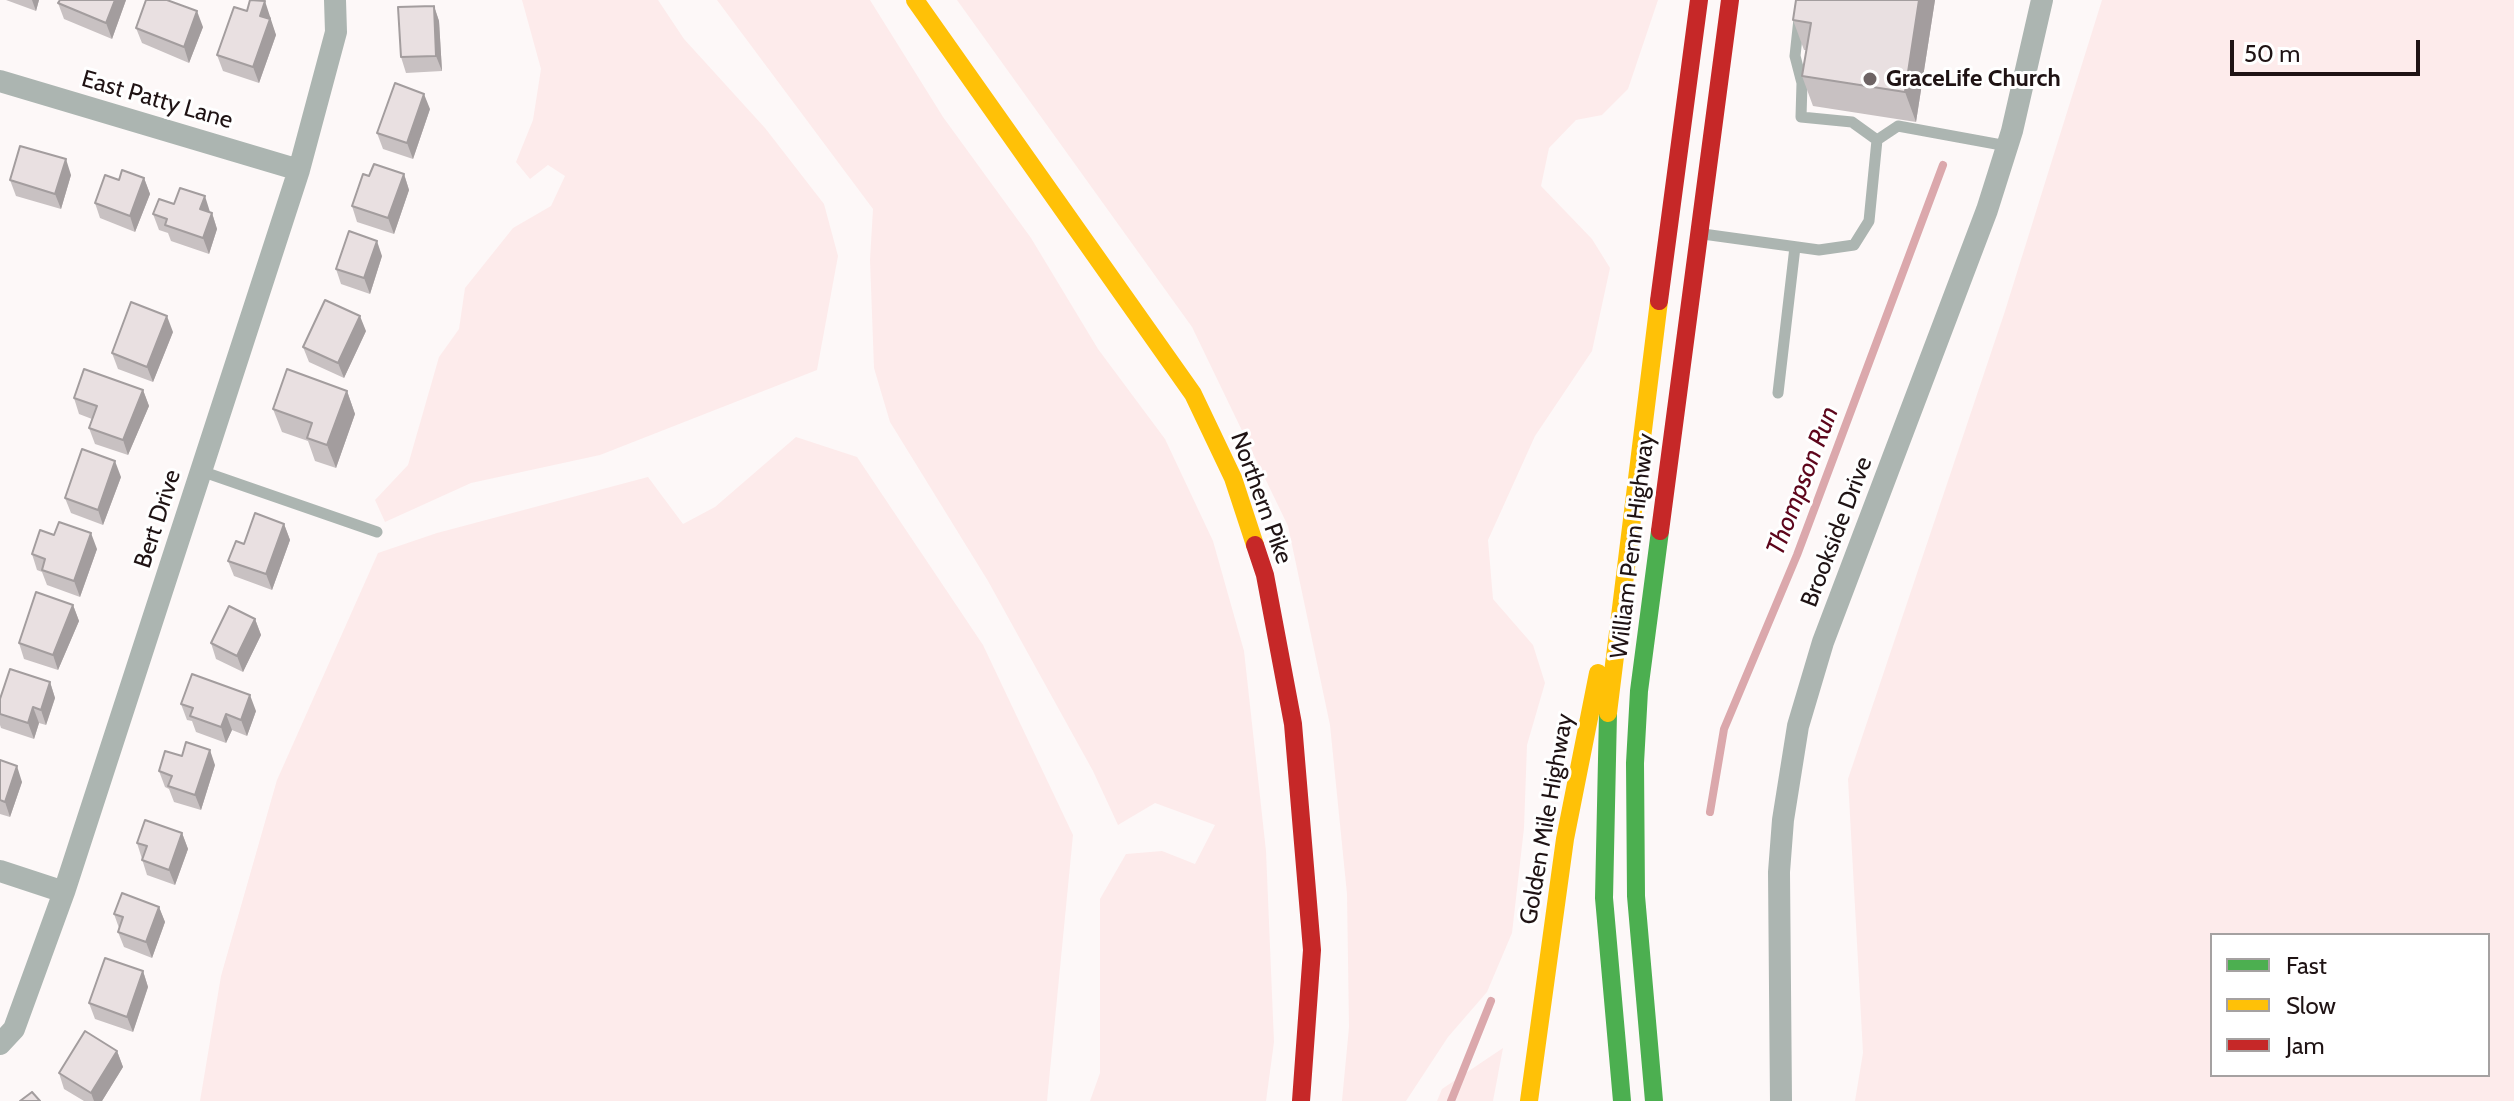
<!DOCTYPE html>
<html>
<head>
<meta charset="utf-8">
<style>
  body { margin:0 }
  #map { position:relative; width:2514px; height:1101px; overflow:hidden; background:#fdf8f8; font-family:Cabin,sans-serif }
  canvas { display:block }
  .legend { position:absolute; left:2210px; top:933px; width:280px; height:144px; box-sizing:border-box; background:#fff; border:2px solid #a5a1a1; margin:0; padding:10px 14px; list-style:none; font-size:24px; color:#1f1314 }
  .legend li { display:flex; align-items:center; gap:16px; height:40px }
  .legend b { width:40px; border:2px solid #a5a1a1 }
  .scale { position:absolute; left:2230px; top:40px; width:190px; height:36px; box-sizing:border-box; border:4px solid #1f1314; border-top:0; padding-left:10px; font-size:24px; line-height:28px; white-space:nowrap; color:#1f1314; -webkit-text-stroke:6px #fff; paint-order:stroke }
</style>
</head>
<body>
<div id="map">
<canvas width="2514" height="1101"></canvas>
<ul class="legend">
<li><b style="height:10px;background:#4caf50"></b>Fast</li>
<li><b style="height:10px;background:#ffc107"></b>Slow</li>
<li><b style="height:10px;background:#c62828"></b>Jam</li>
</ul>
<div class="scale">50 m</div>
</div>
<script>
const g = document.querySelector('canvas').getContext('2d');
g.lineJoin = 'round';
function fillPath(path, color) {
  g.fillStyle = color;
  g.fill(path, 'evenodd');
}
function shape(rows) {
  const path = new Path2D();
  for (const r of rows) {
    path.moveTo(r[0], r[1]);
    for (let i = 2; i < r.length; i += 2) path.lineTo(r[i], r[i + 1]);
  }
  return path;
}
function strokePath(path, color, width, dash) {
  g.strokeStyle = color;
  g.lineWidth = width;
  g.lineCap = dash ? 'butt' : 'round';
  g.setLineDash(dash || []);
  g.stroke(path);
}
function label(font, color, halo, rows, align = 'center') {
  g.font = font + ' Cabin,sans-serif';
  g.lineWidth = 6;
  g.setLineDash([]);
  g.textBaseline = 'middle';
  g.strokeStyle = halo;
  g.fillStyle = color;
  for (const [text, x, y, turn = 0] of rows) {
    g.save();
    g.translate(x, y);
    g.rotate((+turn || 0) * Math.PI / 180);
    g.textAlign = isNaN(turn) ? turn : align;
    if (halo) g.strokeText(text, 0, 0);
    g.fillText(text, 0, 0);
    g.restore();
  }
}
const green = shape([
  [522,0,658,0,684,39,765,128,824,204,838,256,817,370,600,455,471,483,385,522,375,500,408,465,439,357,459,329,465,288,513,228,551,206,565,176,548,165,530,179,516,162,533,120,541,69],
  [717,0,870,0,943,117,1031,238,1098,349,1165,439,1213,541,1244,651,1266,851,1274,1042,1266,1101,1090,1101,1100,1073,1100,899,1126,854,1162,851,1195,864,1215,825,1155,803,1118,825,1093,771,988,581,890,422,874,368,870,260,873,209],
  [957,0,1658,0,1628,89,1602,115,1576,120,1549,148,1541,186,1592,239,1610,268,1592,351,1535,436,1488,540,1493,599,1533,645,1545,683,1527,745,1524,828,1512,933,1487,992,1448,1037,1406,1101,1342,1101,1349,1027,1347,894,1330,725,1288,526,1192,327],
  [2102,0,2514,0,2514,1101,1855,1101,1863,1053,1848,779,2005,311],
  [2212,935,2488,935,2488,1075,2212,1075],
  [796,437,857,457,983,645,1073,835,1047,1101,200,1101,221,976,277,780,378,553,437,533,648,477,683,524,715,507],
  [1503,1048,1493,1101,1437,1101,1442,1089]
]);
const stream = shape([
  [1710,812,1724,729,1797,555,1943,165],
  [1451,1101,1491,1001]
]);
const lane = shape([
  [1801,0,1795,56,1802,83,1801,117,1852,122,1877,140],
  [1877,140,1898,126,2007,146],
  [1703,234,1819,250,1854,245,1869,221,1877,140],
  [1778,393,1795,247],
  [201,471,377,532]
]);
const street = shape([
  [0,81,299,170],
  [0,871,64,892],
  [0,1044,14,1029,64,892,299,170,336,32,335,0],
  [1781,1101,1779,872,1783,820,1798,726,1823,642,1987,210,2012,131,2042,0]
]);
const fast = shape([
  [1608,713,1604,898,1622,1101],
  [1654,1101,1636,896,1635,763,1639,691,1660,531]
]);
const slow = shape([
  [915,0,1193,394,1233,478,1255,545],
  [1608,713,1659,301],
  [1529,1101,1565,839,1598,673]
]);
const jam = shape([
  [1659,301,1699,0],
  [1660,531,1730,0],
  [1255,545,1265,575,1293,724,1312,950,1301,1101]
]);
const wall = shape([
  [6,0,39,0,36,11],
  [60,0,126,0,112,39,64,19,58,3],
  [1935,0,1916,122,1813,106,1802,76,1806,50,1804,50,1793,20],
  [434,6,439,21,442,71,406,73,401,57],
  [247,11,271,17,270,19,276,35,259,83,223,71,217,55],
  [203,27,189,63,142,43,136,28],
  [430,109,413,159,383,149,377,133],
  [404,174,409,190,394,234,357,222,352,206,369,176],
  [71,175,61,209,16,196,10,180],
  [144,178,150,194,135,232,100,218,95,203,119,180],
  [174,204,212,213,217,229,209,254,171,241,168,233,159,230,153,214],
  [382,256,370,294,341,284,336,269],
  [366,331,344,378,309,362,303,347],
  [173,332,153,382,118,369,112,353],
  [143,390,149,406,128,455,95,444,89,428,92,419,79,414,74,398],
  [347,391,355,414,336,468,315,461,308,441,282,432,273,409],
  [121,477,103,525,71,513,65,498],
  [284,524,290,540,272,590,234,576,228,561],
  [97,549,80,597,47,585,42,572,37,570,32,554],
  [73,605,79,621,58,670,24,659,19,643],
  [255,619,261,635,243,672,216,659,211,643],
  [50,682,55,698,46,725,39,723,34,739,1,728,0,725,0,699],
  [181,704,256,711,247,736,232,730,226,743,196,732,192,721,187,720],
  [0,760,22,782,10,817,0,814],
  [215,765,201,810,174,802,169,789,165,787,159,771],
  [182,833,188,849,175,885,147,875,137,843],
  [159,907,165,922,152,958,124,947,118,932,119,928,114,914],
  [143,971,148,987,133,1032,95,1019,89,1003],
  [117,1051,123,1067,102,1101,84,1101,64,1089,59,1073]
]);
const shadedWall = shape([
  [32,0,39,0,36,11],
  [115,0,126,0,112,39,106,23],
  [1919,0,1935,0,1916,122,1905,92],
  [265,1,276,35,259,83,253,67,260,16],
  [434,6,439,21,442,71,436,56],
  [197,11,203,27,189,63,184,47],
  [424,94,430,109,413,159,407,143],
  [66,159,71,175,61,209,55,194],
  [404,174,409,190,394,234,388,218],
  [144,178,150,194,135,232,130,216],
  [205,196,210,212,200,209],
  [212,213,217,229,209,254,203,238],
  [377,241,382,256,370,294,364,278],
  [167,316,173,332,153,382,147,367],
  [360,316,366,331,344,378,338,363],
  [143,390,149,406,128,455,123,440],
  [347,391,355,414,336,468,327,445],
  [115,461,121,477,103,525,98,510],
  [284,524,290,540,272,590,266,574],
  [91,533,97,549,80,597,74,581],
  [73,605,79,621,58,670,53,655],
  [255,619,261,635,243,672,237,656],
  [50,682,55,698,46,725,41,710],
  [250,695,256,711,247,736,241,720],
  [33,707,39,723,34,739,28,723],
  [226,714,232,730,226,743,221,727],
  [210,750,215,765,201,810,195,795],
  [17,766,22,782,10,817,5,802],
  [182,833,188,849,175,885,169,870],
  [159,907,165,922,152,958,146,942],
  [143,971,148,987,133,1032,127,1017],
  [117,1051,123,1067,102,1101,94,1101,91,1093]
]);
const building = shape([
  [60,0,115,0,106,23,58,3,60,0],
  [146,0,167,0,197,11,184,47,136,28,146,0],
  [250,0,265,1,260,16,270,19,253,67,217,55,234,7,247,11,250,0],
  [1796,0,1919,0,1905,92,1802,76,1811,23,1793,20,1796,0],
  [434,6,436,56,401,57,398,7,434,6],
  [395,83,424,94,407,143,377,133,395,83],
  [20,146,66,159,55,194,10,180,20,146],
  [374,164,404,174,388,218,352,206,363,174,369,176,374,164],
  [122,170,144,178,130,216,95,203,105,175,119,180,122,170],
  [180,188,205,196,200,209,212,213,203,238,165,225,167,219,153,214,159,199,174,204,180,188],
  [349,231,377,241,364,278,336,269,349,231],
  [325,300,360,316,338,363,303,347,325,300],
  [131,302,167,316,147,367,112,353,131,302],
  [84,369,143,390,123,440,89,428,97,406,74,398,84,369],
  [287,369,347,391,327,445,307,438,312,423,273,409,287,369],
  [82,449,115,461,98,510,65,498,82,449],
  [255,513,284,524,266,574,228,561,236,541,244,544,255,513],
  [59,522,91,533,74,581,42,570,45,559,32,554,40,530,54,535,59,522],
  [36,592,73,605,53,655,19,643,36,592],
  [229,606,255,619,237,656,211,643,229,606],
  [10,669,50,682,41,710,33,707,28,723,0,714,0,699,10,669],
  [192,674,250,695,241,720,226,714,221,727,190,716,193,708,181,704,192,674],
  [186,742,210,750,195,795,168,786,172,776,159,771,165,751,182,756,186,742],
  [0,760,17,766,5,802,0,800,0,760],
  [145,820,182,833,169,870,142,860,147,846,137,843,145,820],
  [122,893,159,907,146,942,118,932,123,917,114,914,122,893],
  [105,958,143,971,127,1017,89,1003,105,958],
  [85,1031,117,1051,91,1093,59,1073,85,1031],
  [32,1092,40,1101,20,1101,32,1092]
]);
const markers = [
  [1870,79,8,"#6d6364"]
];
const poiNames = [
  ["GraceLife Church",1886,79]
];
const streetNames = [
  ["East Patty Lane",157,100,16],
  ["Northern Pike",1261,498,70],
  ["Bert Drive",158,519,-72],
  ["Brookside Drive",1837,532,-69],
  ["William Penn Highway",1633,546,-83],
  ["Golden Mile Highway",1547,819,-80]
];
const waterNames = [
  ["Thompson Run",1803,481,-69]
];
fillPath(green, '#fdebeb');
strokePath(stream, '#dba8ac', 8);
strokePath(lane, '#acb5b1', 11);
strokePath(street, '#acb5b1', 22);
strokePath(fast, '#4caf50', 18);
strokePath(slow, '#ffc107', 18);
strokePath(jam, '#c62828', 18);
fillPath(wall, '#c8c1c2');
fillPath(shadedWall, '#a39d9e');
fillPath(building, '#e9e0e1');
strokePath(building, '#a39d9e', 2);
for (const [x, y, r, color] of markers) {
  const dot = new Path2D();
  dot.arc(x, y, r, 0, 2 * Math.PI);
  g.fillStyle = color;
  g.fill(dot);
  strokePath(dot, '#fff', 3);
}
label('bold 24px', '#1f1314', '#fff', poiNames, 'left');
label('24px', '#1f1314', '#fff', streetNames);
label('italic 26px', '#5d051b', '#fff', waterNames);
</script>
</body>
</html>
